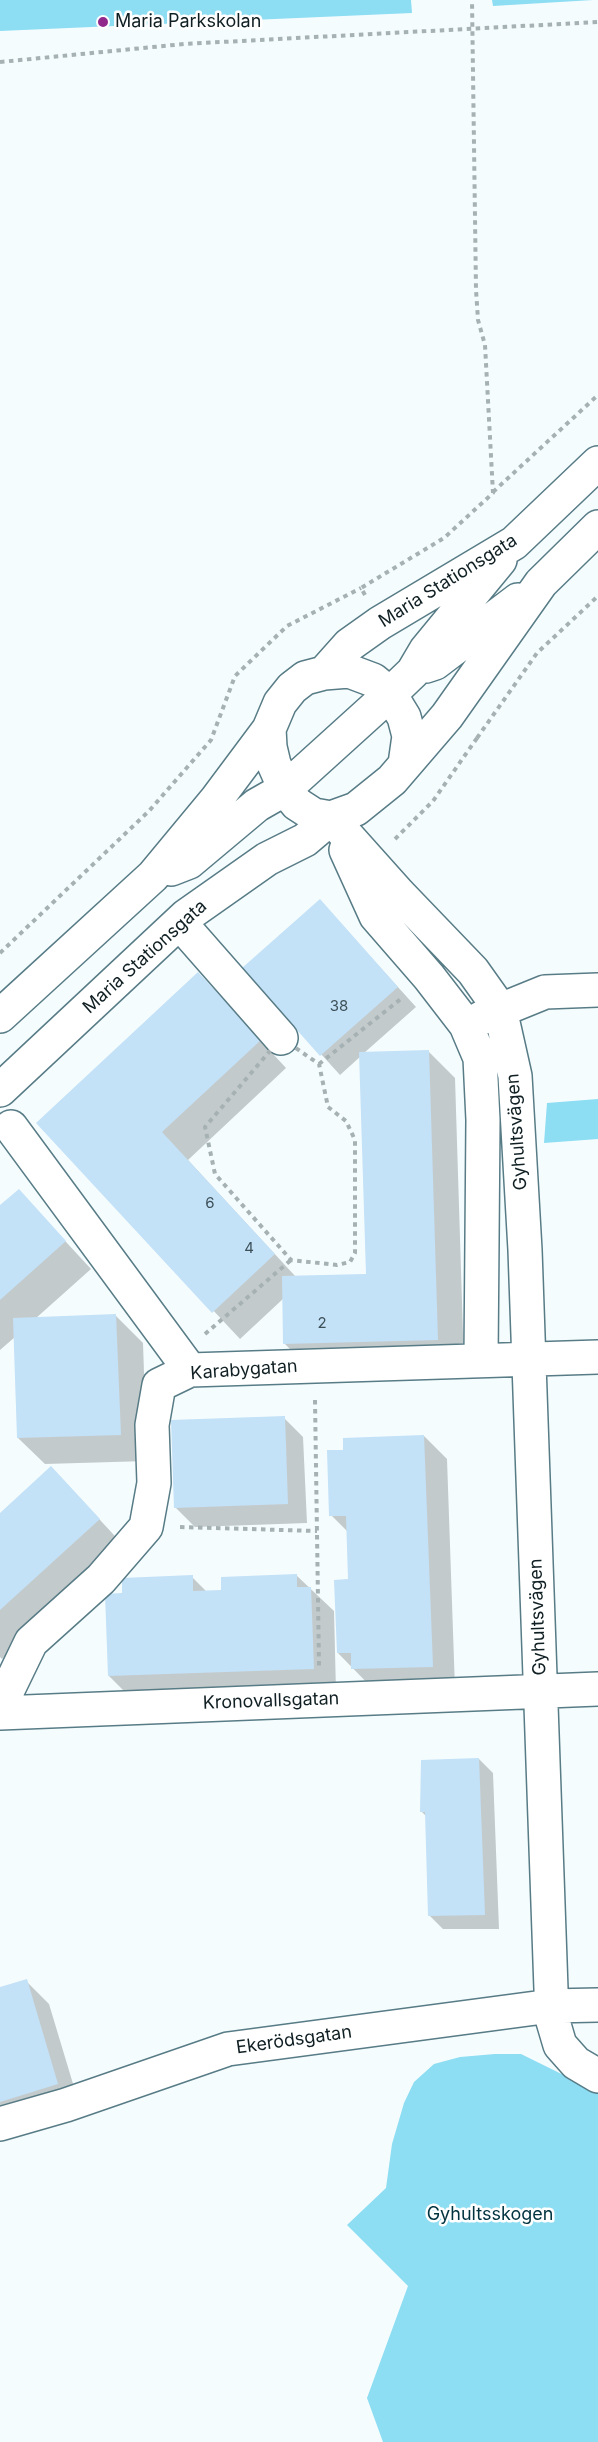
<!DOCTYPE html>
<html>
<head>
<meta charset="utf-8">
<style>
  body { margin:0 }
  canvas { display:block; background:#f4fcfe }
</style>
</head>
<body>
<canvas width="598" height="2442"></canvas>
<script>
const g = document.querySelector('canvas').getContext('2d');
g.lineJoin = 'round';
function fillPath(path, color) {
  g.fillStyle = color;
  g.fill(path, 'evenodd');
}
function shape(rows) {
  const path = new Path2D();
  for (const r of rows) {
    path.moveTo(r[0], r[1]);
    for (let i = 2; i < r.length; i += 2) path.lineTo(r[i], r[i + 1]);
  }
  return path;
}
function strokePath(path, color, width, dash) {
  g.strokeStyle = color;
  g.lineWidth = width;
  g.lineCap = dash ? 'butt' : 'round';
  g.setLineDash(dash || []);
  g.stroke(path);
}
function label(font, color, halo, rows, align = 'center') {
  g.font = font + ' Inter,sans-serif';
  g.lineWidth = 5;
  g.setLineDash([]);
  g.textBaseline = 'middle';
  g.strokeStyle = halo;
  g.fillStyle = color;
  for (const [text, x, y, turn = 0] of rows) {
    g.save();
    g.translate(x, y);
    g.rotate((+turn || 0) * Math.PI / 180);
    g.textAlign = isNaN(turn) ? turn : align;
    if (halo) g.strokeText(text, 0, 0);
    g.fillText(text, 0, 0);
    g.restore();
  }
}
const green = shape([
  [0,0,411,0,412,13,0,31],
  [492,0,593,0,493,6],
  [598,1099,598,1139,544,1143,547,1103],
  [495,2054,521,2054,598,2092,598,2442,383,2442,367,2398,408,2286,347,2225,386,2188,392,2144,404,2103,414,2082,434,2064,460,2057]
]);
const shadow = shape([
  [320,901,416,1007,364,1053,428,1051,455,1078,464,1366,312,1371,285,1344,284,1298,240,1339,38,1123,224,1001,286,1068,188,1160,296,1277,367,1275,361,1056,340,1075,244,969],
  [19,1191,91,1269,35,1319,116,1316,143,1343,147,1461,45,1464,18,1438,15,1337,0,1350,0,1207],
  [284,1418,303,1437,307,1523,195,1527,176,1508],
  [424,1436,447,1459,455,1689,376,1692,338,1653,350,1581,348,1532,331,1515,345,1451],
  [77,1495,125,1547,2,1659,0,1657,0,1515],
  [296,1575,334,1611,336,1692,132,1699,109,1676,123,1595,192,1577,207,1592,223,1591],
  [479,1759,493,1773,499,1929,443,1929,429,1915,427,1817,422,1812],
  [26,1981,49,2004,80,2107,0,2132,0,1989]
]);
const building = shape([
  [320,899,398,987,320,1056,242,968],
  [198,972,261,1040,162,1132,275,1254,212,1313,36,1123],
  [429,1050,438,1340,283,1344,282,1276,366,1274,359,1052],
  [19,1189,66,1241,0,1300,0,1205],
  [116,1314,121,1435,17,1438,13,1318],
  [285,1416,288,1504,174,1508,171,1420],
  [424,1435,433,1667,351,1669,351,1653,337,1653,334,1580,348,1579,346,1516,329,1516,327,1450,343,1450,343,1438],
  [51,1466,100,1519,0,1610,0,1513],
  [297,1574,297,1587,311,1587,314,1669,108,1676,105,1594,122,1593,122,1578,193,1575,193,1591,221,1590,221,1577],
  [479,1758,485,1915,428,1916,425,1812,420,1812,421,1760],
  [27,1979,58,2084,0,2102,0,1987]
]);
const path = shape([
  [0,62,184,44,598,22],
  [493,492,598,395],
  [365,595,361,588,444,538,493,493,485,345,478,320,476,290,472,0],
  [477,738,537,653,598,596],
  [395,839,433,801,477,738,475,737],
  [0,953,149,811,211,740,235,676,287,626,361,588],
  [281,1038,319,1064,328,1107,346,1121,355,1140,355,1253,350,1262,337,1265,291,1260,215,1174,205,1127,281,1038],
  [319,1064,402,998],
  [205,1334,291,1260],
  [315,1400,319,1666],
  [180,1527,317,1531]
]);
const minor = shape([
  [426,666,435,663,518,600],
  [324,673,349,671,373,680,390,694,404,717,409,736,405,764],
  [269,729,270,747,274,764,285,789,297,804,314,815,331,818],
  [331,818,399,894,473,971,500,1009,515,1076,525,1250,552,2018,560,2045,576,2063,598,2076],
  [346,850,376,916,429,977,466,1025,480,1058,483,1120,481,1359],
  [171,869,189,862,257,805,285,789,390,694,413,672,426,650,500,560],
  [180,923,281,1038],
  [0,1016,153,876,216,800,269,729,280,703,292,688,305,678,324,673,349,645,380,623,514,543,598,463],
  [481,1018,545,992,598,990],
  [0,1090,186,916,267,859,305,840,331,818,356,809,392,780,447,716,541,583,598,527],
  [11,1127,190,1370],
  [0,1706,31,1642,101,1579,146,1527,154,1483,152,1425,159,1385,190,1370,598,1357],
  [0,1713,598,1689],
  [0,2124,66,2105,228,2049,551,2006,598,2005]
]);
const markers = [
  [103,22,6,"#91288c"]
];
const numberNames = [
  ["38",339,1006],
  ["6",210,1203],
  ["4",249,1248],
  ["2",322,1323]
];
const poiNames = [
  ["Maria Parkskolan",115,22]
];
const streetNames = [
  ["Maria Stationsgata",448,581,-32],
  ["Maria Stationsgata",145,957,-42],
  ["Gyhultsvägen",517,1132,-94],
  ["Karabygatan",244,1370,-4],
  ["Gyhultsvägen",538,1617,-92],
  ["Kronovallsgatan",271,1701,-2],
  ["Ekerödsgatan",294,2040,-8]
];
const parkNames = [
  ["Gyhultsskogen",490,2215]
];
fillPath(green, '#8dddf3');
fillPath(shadow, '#0003');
fillPath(building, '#c3e1f7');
strokePath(minor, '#587c86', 36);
strokePath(path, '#a6b1b3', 4, [4.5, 4.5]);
strokePath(minor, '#fff', 33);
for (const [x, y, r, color] of markers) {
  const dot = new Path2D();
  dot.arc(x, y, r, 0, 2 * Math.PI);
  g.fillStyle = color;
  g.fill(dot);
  strokePath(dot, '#fff', 2);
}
label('15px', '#3d5058', null, numberNames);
label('18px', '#101f23', '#fff', poiNames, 'left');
label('18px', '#101f23', '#fff', streetNames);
label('18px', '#00333f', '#fff', parkNames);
</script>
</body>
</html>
